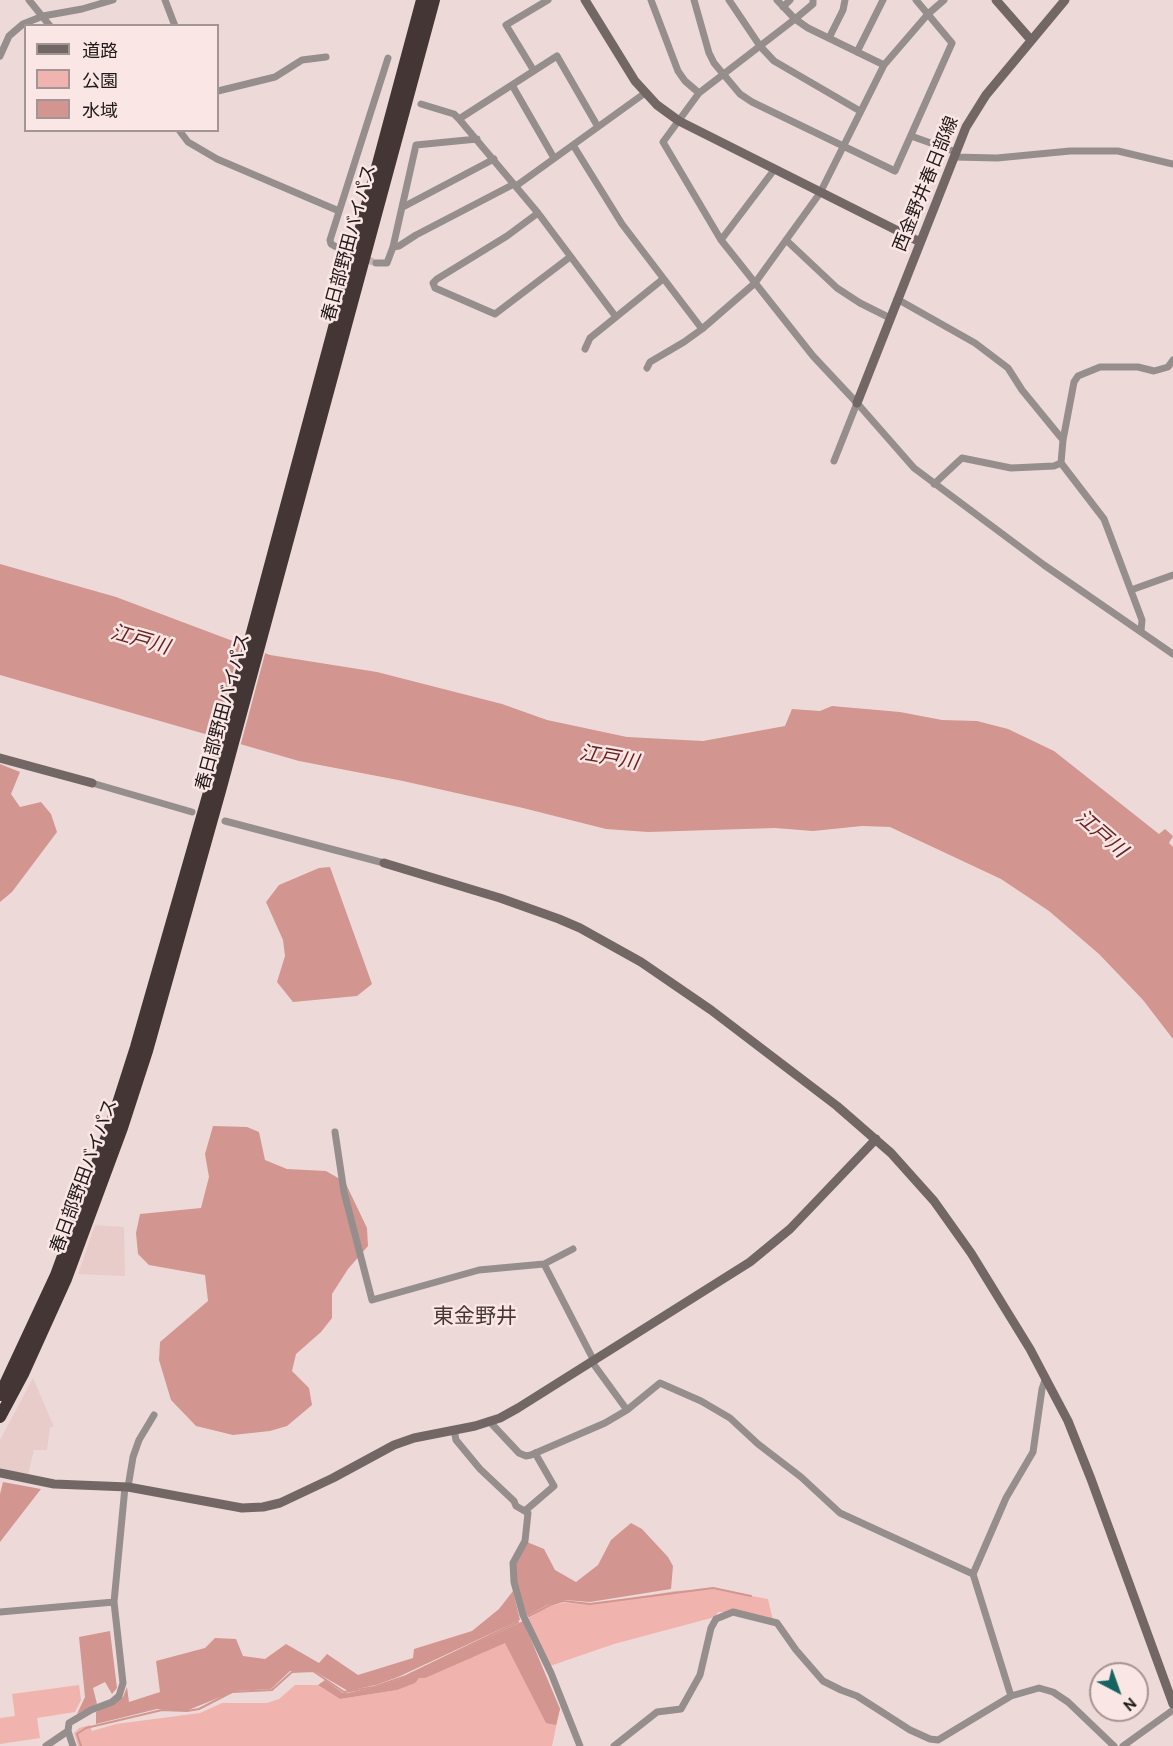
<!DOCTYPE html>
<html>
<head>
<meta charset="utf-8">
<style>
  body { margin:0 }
  #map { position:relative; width:1173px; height:1746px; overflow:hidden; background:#eddad8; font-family:Cabin,"Noto Sans JP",sans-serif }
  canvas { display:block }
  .legend { position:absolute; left:24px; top:24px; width:195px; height:108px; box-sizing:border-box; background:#fae7e5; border:2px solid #a39593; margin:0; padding:8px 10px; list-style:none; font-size:18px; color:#201919 }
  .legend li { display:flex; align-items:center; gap:12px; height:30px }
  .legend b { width:30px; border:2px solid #a39593 }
  .north { position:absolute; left:1089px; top:1662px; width:60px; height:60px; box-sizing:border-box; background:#fae7e5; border:2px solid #a39593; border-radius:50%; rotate:139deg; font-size:16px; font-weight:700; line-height:24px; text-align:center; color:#201919 }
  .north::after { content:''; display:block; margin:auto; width:21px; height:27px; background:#156461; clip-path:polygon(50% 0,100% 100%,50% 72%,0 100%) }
</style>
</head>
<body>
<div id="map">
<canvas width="1173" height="1746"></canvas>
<ul class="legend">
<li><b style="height:8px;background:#736766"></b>道路</li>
<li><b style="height:16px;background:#f1b3ad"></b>公園</li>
<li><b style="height:16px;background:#d2958f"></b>水域</li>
</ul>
<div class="north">N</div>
</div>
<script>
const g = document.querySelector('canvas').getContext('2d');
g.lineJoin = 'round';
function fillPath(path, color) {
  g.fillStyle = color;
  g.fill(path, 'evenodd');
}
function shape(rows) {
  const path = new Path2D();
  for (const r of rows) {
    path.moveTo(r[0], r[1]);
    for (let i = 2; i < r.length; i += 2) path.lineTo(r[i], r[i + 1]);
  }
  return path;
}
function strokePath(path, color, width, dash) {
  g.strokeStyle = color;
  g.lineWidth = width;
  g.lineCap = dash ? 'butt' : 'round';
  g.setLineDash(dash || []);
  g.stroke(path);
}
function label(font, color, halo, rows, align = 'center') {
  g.font = font + ' Cabin,"Noto Sans JP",sans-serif';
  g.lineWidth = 5;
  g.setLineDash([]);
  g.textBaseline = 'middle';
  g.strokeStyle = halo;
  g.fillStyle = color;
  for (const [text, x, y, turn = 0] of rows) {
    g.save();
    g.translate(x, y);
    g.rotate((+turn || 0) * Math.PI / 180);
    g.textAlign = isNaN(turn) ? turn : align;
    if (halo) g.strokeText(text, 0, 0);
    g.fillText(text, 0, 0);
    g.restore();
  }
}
const built = shape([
  [95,1225,124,1227,125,1276,78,1274],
  [33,1378,54,1427,50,1427,47,1450,34,1450,28,1475,0,1468,0,1440]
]);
const green = shape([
  [712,1589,768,1599,773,1620,740,1612,718,1612,715,1617,614,1644,550,1666,528,1618,550,1606,563,1603,595,1604,675,1591],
  [528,1633,560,1709,552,1746,78,1746,74,1733,79,1728,90,1725,92,1731,116,1724,200,1713,222,1703,267,1703,279,1699,295,1685,318,1685,340,1699,397,1690,419,1678],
  [79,1685,81,1700,75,1712,37,1718,40,1738,0,1744,0,1718,15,1716,12,1694]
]);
const forest = shape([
  [0,764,20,772,11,794,20,807,41,802,51,814,57,832,12,892,0,902],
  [330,867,372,984,357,996,293,1002,277,982,285,956,283,940,266,902,279,885,319,868],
  [213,1126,247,1127,259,1132,265,1160,287,1169,326,1171,345,1182,367,1228,368,1246,348,1269,332,1294,332,1318,321,1332,296,1354,292,1371,309,1388,312,1405,287,1426,270,1431,233,1435,196,1426,171,1400,159,1360,160,1342,208,1301,205,1275,149,1265,138,1254,136,1233,140,1214,201,1208,209,1177,205,1154],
  [3,1482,41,1489,0,1542,0,1494],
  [631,1523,642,1529,668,1557,673,1566,671,1589,590,1602,565,1600,547,1605,527,1616,519,1593,515,1572,516,1564,527,1542,544,1549,555,1570,576,1582,598,1565,611,1540],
  [513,1591,520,1620,398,1677,376,1685,348,1691,314,1671,290,1671,271,1689,235,1691,186,1711,157,1709,96,1724,96,1712,123,1697,127,1687,129,1702,160,1692,156,1661,205,1648,215,1638,236,1639,243,1656,265,1659,286,1644,319,1663,327,1654,358,1675,413,1658,414,1649,472,1631,499,1609],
  [523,1621,560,1709,556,1725,546,1723,505,1643,425,1678,419,1678,415,1683,397,1690,340,1699,318,1685,325,1680,343,1693,347,1693,376,1687,400,1679],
  [110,1631,117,1688,112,1694,105,1682,93,1688,97,1704,77,1714,85,1697,79,1637]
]);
const water = shape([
  [0,564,116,597,270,655,377,672,502,704,547,720,627,737,703,741,785,726,792,709,820,711,832,706,900,712,942,720,977,721,1008,729,1054,751,1159,834,1165,829,1173,836,1169,843,1173,847,1173,1039,1143,1000,1099,954,1049,911,1001,879,890,827,862,826,813,831,775,828,648,832,606,829,523,808,403,781,299,761,0,675]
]);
const pier = shape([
  [241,641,266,650,240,747,215,740]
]);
const stream = shape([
  [529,1616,550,1605,563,1601,590,1604,713,1588,751,1596],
  [81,1746,77,1734,86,1728,162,1710,187,1711,199,1709,232,1692,272,1690,292,1672,313,1671,344,1692,374,1687,406,1676,518,1622]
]);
const streetTunnel = shape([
  [338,248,376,263]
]);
const street = shape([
  [29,0,50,26],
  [165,0,175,26],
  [651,0,678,71,685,81,699,93],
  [694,0,709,53,714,63,740,94,752,102,895,171,952,43,916,0],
  [729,0,760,46,774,61,860,111],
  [777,0,795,19,808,28,884,65],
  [813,0,813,4,795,19,699,93,663,142,721,240,733,255,813,356,857,403,914,468,1044,565,1173,654],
  [783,7,790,0],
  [829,38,843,10,845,0],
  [857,52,883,0],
  [0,56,9,36,23,24,43,16,82,9,113,0],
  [534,71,506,25,548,0],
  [512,85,554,158],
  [218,91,275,77,302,60,326,57],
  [421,104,454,114,459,119,538,213,616,317],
  [459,119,557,56,598,127],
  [179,130,188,142,217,159,339,211],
  [911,136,956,152],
  [573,145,622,224,702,329],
  [954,157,997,158,1070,151,1118,151,1173,164],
  [516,186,645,93],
  [403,207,494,159],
  [538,213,507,236,437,279,433,283,435,288,495,314,570,257],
  [721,240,774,170],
  [786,240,837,288,860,303,890,318],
  [393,247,399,246,416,235,514,184],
  [338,248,331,244,330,240,388,58],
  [376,263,387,263,393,247,416,145,477,139],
  [897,299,975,343,1008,368,1022,390,1063,440],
  [585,349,590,338,663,279],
  [647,368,650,362,684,342,702,329,755,283,820,193,884,65,928,14,944,0],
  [834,461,857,403],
  [934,484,962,458,1011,468,1054,466,1061,463],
  [1131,590,1173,575],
  [1141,631,1142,620,1104,519,1061,463,1063,440,1074,382,1078,376,1100,367,1138,367,1154,371,1168,367,1173,360],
  [92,783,192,812],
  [225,821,384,863],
  [335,1132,344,1192,372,1300,479,1270,544,1264,573,1249],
  [544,1264,594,1361],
  [592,1362,627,1410],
  [489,1421,519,1453,526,1456,531,1455,605,1423,627,1410,660,1383,701,1401,730,1418,758,1444,801,1477,840,1513,973,1574],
  [454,1430,456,1440,480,1469,514,1501,516,1506,528,1513,525,1541,513,1563,514,1582,523,1615,551,1673,580,1746],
  [128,1487,133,1457,139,1440,154,1415],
  [526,1510,554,1486,535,1453],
  [0,1612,114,1602],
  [1011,1696,973,1574,1006,1498,1033,1452,1042,1389,1045,1380],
  [46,1746,68,1731],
  [73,1746,68,1731,69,1723,91,1710,112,1702,119,1696,123,1683,114,1602,125,1487],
  [614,1746,657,1712,681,1709,700,1675,711,1628,716,1619,733,1612,777,1623,796,1650,823,1681,841,1690,857,1696,910,1730,930,1739,938,1740,1011,1696,1039,1688,1053,1692,1068,1702,1114,1746],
  [1123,1746,1173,1710]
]);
const secondary = shape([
  [585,0,635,81,657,105,679,121,920,242],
  [996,0,1031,40],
  [857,403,966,127,986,95,1065,0],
  [0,758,92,783],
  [384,863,500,898,559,919,580,928,641,962,711,1010,837,1106,891,1153,934,1201,971,1253,1030,1349,1068,1421,1091,1479,1173,1704],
  [0,1473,54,1484,128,1487,242,1508,263,1507,280,1503,333,1478,394,1445,414,1438,475,1426,500,1418,518,1408,750,1262,790,1229,876,1139]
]);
const highway = shape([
  [0,1395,56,1275,111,1125,136,1047,210,789,422,0],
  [0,1417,23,1374,66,1279,122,1128,147,1051,220,791,434,0]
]);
const streetNames = [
  ["西金野井春日部線",926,184,-68],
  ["春日部野田バイパス",349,243,-75],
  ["春日部野田バイパス",223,712,-75],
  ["春日部野田バイパス",84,1176,-70]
];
const waterNames = [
  ["江戸川",140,640,16],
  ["江戸川",609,758,10],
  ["江戸川",1101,834,41]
];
const quarterNames = [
  ["東金野井",475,1317]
];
fillPath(built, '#e8ccca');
fillPath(green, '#f1b3ad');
fillPath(forest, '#d29590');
fillPath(water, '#d2958f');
fillPath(pier, '#eddad8');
strokePath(stream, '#d2958f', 2);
strokePath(streetTunnel, '#c4b3b2', 7, [7, 3.5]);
strokePath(street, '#968e8d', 7);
strokePath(secondary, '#736766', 9);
strokePath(highway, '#443634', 12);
label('18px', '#201919', '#fae7e5', streetNames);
label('italic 20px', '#692020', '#fae7e5', waterNames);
label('21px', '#473836', '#fae7e5', quarterNames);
</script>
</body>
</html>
